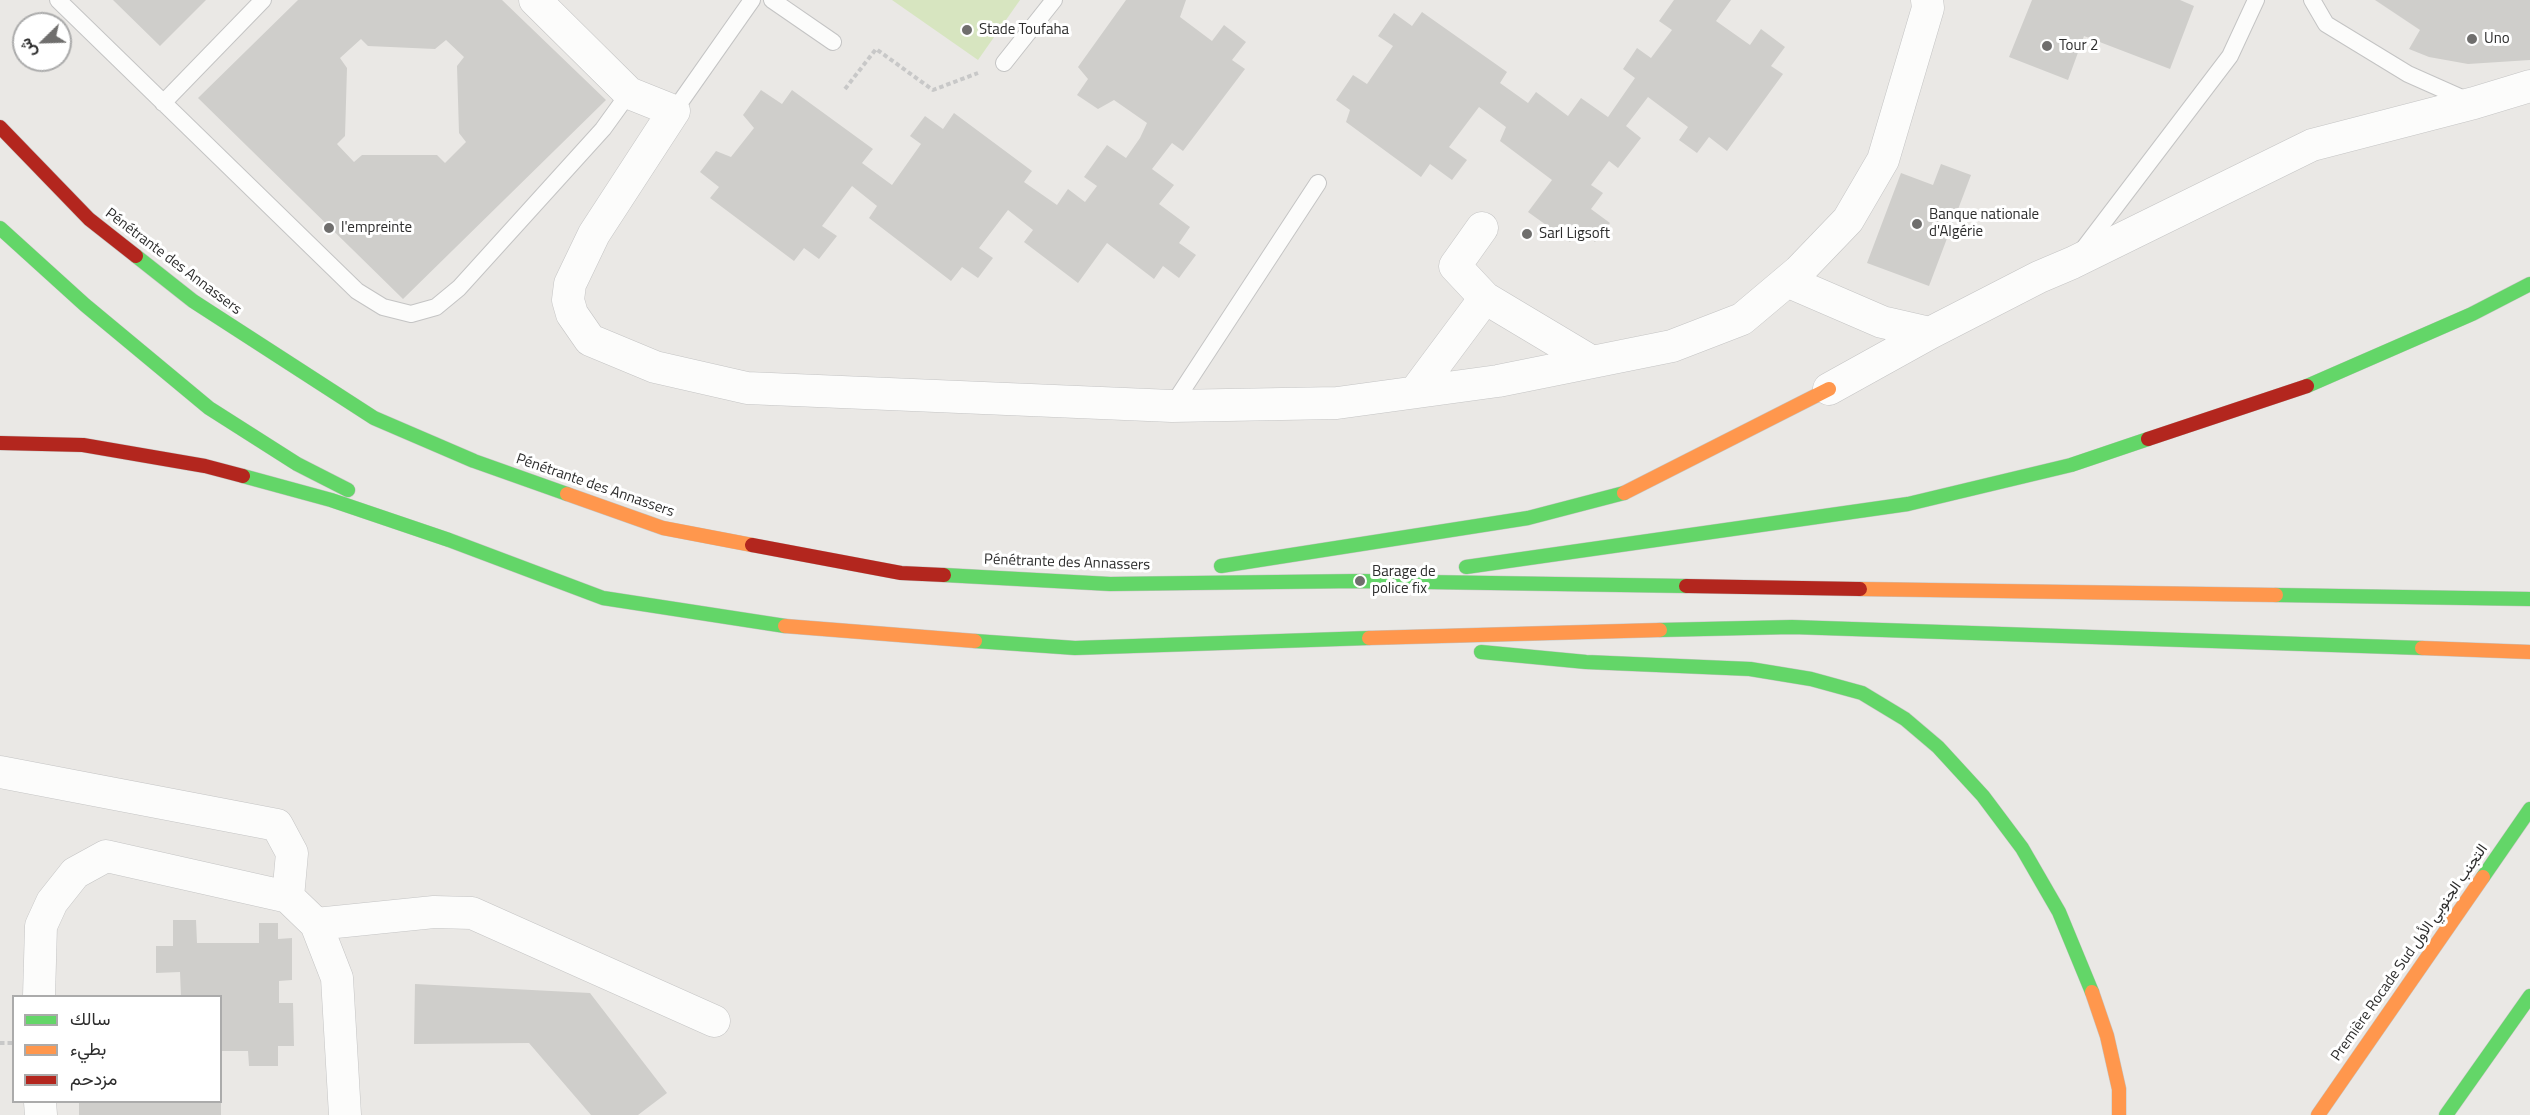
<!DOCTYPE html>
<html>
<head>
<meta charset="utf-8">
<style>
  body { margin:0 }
  #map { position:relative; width:2530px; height:1115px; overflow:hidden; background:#eae8e5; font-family:"Titillium Web",Vazirmatn,sans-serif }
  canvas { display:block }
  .legend { position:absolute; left:12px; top:995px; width:210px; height:108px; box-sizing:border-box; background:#fff; border:2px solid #ababab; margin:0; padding:8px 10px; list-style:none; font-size:18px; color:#2d2d2d }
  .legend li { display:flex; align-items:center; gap:12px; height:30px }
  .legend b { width:30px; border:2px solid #ababab }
  .north { position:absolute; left:12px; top:12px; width:60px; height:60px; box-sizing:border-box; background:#fff; border:2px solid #ababab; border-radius:50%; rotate:247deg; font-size:16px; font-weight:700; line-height:24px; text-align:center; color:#2d2d2d }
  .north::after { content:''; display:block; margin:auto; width:21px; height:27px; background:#6f6e6d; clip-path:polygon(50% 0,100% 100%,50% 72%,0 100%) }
</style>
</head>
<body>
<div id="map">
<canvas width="2530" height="1115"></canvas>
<ul class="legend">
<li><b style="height:8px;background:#63d668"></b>سالك</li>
<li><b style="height:8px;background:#ff974d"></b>بطيء</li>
<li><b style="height:8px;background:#b3261e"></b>مزدحم</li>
</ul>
<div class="north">ش</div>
</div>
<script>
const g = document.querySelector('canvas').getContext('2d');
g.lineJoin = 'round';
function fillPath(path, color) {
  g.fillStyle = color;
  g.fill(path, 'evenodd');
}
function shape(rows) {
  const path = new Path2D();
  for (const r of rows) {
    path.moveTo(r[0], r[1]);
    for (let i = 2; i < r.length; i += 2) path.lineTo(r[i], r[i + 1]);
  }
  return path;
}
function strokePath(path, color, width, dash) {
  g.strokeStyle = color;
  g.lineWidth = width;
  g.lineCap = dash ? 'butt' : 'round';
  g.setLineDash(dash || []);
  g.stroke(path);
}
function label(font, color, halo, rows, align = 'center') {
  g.font = font + ' "Titillium Web",Vazirmatn,sans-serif';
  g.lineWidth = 6;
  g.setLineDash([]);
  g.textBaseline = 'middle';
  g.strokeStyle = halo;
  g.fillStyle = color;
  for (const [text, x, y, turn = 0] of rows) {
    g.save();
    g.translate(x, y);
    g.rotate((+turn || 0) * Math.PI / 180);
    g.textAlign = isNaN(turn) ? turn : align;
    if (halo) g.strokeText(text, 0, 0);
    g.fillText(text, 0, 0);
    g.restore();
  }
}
const pitch = shape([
  [892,0,1020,0,978,60]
]);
const building = shape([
  [113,0,206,0,160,46],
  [298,0,502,0,606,100,403,299,198,98],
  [361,39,368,46,435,49,446,40,464,57,457,66,459,133,466,142,445,163,437,155,362,155,354,162,337,144,345,136,347,68,340,58],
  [1126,0,1186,0,1180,17,1212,41,1224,25,1246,42,1232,60,1245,69,1183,151,1172,143,1152,169,1174,185,1159,204,1190,227,1179,243,1196,255,1179,278,1163,266,1154,279,1107,243,1078,283,1024,242,1033,230,1008,210,979,248,993,258,978,278,962,267,951,281,869,218,877,206,852,186,822,226,837,236,819,259,804,248,794,261,710,198,719,187,700,172,716,151,731,157,754,128,743,115,761,90,782,104,792,90,873,149,862,163,892,185,921,144,910,136,925,116,943,129,954,113,1032,171,1024,182,1057,205,1068,189,1085,202,1097,186,1084,177,1107,145,1126,158,1140,138,1147,123,1114,100,1098,109,1077,95,1088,79,1078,67],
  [1674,0,1731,0,1716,21,1750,45,1761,29,1785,47,1771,66,1783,74,1727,151,1709,137,1697,153,1679,140,1688,127,1648,97,1626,126,1641,138,1618,168,1609,161,1591,185,1603,193,1591,209,1610,223,1595,242,1579,230,1570,242,1528,212,1552,180,1500,141,1506,127,1479,107,1449,147,1467,160,1452,180,1430,164,1421,177,1346,122,1350,110,1336,100,1353,75,1367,84,1393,46,1378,36,1394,13,1412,26,1422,12,1507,72,1500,83,1528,103,1536,92,1568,116,1581,98,1608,117,1635,78,1623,69,1637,48,1651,58,1672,30,1659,21],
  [2032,0,2180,0,2194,6,2170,69,2084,36,2068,80,2009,57],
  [2375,0,2530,0,2530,60,2468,64,2429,57,2409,49,2420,30],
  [1941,164,1971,175,1929,286,1867,263,1901,173,1933,185],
  [173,920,196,920,197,943,259,943,259,923,278,923,278,939,292,938,292,980,279,981,279,1003,293,1003,294,1046,278,1046,278,1066,249,1066,248,1051,220,1051,220,996,181,996,180,972,156,973,156,946,173,946],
  [415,984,590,993,667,1093,638,1115,591,1115,529,1043,414,1044],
  [79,1102,221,1102,221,1115,79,1115]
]);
const path = shape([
  [845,89,876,49,933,90,978,73],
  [0,1043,14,1043]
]);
const lane = shape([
  [58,0,357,291,383,307,411,314,436,307,459,288,603,129,629,93],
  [772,0,833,42],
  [2312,0,2326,24,2408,74,2471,102],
  [1004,63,1054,0],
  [163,103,263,0],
  [674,111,752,0],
  [2081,252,2230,56,2256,0],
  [1172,406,1318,183]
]);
const street = shape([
  [535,0,629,93,674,111,594,234,570,284,568,300,572,314,590,340,655,367,747,388,1172,406,1337,403,1498,381,1672,346,1742,319,1799,271,1848,220,1883,160,1928,8,1927,0],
  [1787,281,1882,322,1930,333],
  [1485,298,1592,362],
  [1829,389,1930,333,2039,277,2072,263,2312,145,2474,103,2530,86],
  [1415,392,1485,298,1455,266,1482,228],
  [0,772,277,825,292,853,288,897],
  [316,924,434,912,472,913,714,1021],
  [39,996,41,926,52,902,75,873,106,856,288,897,316,924,337,978,345,1115],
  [40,1102,41,1115]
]);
const fast = shape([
  [0,228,85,305,209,408,297,464,348,490],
  [136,256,193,301,374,418,474,461,567,494],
  [2307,386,2472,314,2530,284],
  [243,476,331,500,449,540,603,598,785,626],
  [1221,566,1528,518,1624,493],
  [1466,567,1908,504,2071,465,2148,439],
  [944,575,1110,584,1360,581,1686,586],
  [2276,595,2530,599],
  [1660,630,1792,627,2422,648],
  [975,641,1075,648,1369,638],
  [1481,652,1586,662,1750,669,1811,679,1862,693,1905,719,1938,747,1983,796,2022,848,2059,912,2092,992],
  [2483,877,2530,809],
  [2446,1115,2530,996]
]);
const slow = shape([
  [1624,493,1829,389],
  [567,494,663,528,752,545],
  [1860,589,2276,595],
  [785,626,975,641],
  [1369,638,1660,630],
  [2422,648,2530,652],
  [2092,992,2107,1036,2119,1089,2119,1115],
  [2318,1115,2483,877]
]);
const jam = shape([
  [0,127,89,219,136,256],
  [2148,439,2307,386],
  [0,443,83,445,205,466,243,476],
  [752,545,901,573,944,575],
  [1686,586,1860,589]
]);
const markers = [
  [967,30,6,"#6f6e6d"],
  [2472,39,6,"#6f6e6d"],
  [2047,46,6,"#6f6e6d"],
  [1917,224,6,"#6f6e6d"],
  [329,228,6,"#6f6e6d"],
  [1527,234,6,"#6f6e6d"],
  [1360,581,6,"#6f6e6d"]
];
const poiNames = [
  ["Stade Toufaha",979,30],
  ["Uno",2484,39],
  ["Tour 2",2059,46],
  ["Banque nationale",1929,215],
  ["d'Algérie",1929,232],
  ["l'empreinte",341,228],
  ["Sarl Ligsoft",1539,234],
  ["Barage de",1372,572],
  ["police fix",1372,589]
];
const streetNames = [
  ["Pénétrante des Annassers",173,262,37],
  ["Pénétrante des Annassers",595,486,19],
  ["Pénétrante des Annassers",1067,563,2],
  ["Première Rocade Sud التجنب الجنوبي الأول",2410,953,-55]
];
fillPath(pitch, '#d7e5c0');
fillPath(building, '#cfcecb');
strokePath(lane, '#c4c4c4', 18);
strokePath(street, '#c4c4c4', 33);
strokePath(fast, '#c6c5c3', 15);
strokePath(slow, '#c6c5c3', 15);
strokePath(jam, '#c6c5c3', 15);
strokePath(path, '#c8c8c8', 4, [4.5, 3]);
strokePath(lane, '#fcfcfb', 16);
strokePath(street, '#fcfcfb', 32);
strokePath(fast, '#63d668', 14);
strokePath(slow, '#ff974d', 14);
strokePath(jam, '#b3261e', 14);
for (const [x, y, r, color] of markers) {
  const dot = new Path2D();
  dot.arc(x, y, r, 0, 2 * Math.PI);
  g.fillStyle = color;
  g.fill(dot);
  strokePath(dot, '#fff', 2);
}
label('15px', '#2d2d2d', '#fff', poiNames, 'left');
label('15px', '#2d2d2d', '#fff', streetNames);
</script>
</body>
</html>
